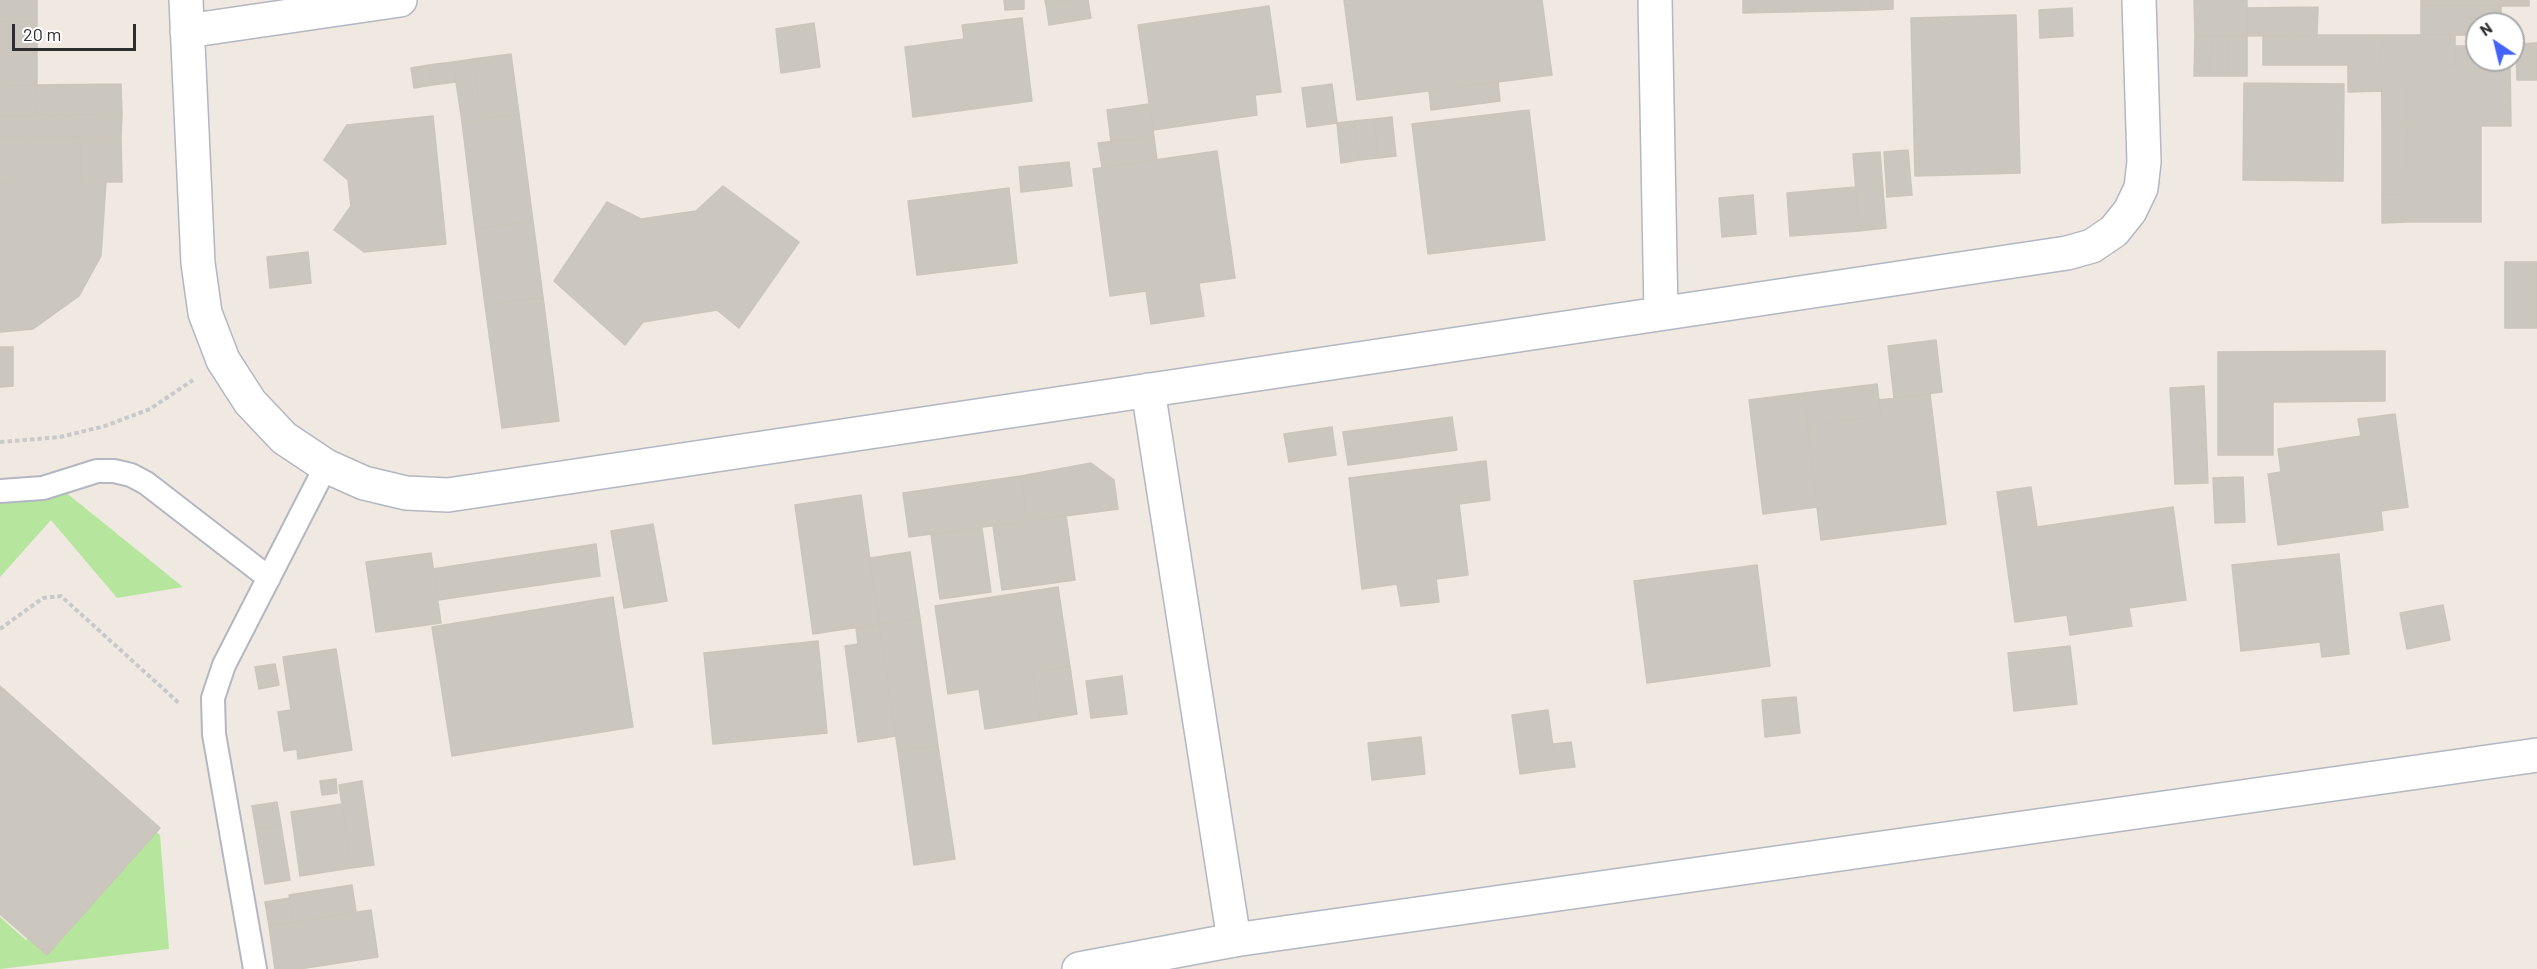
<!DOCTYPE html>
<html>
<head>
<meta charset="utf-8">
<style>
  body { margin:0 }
  #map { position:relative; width:2537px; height:969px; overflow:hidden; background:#efe9e1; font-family:Barlow,sans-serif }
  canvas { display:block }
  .north { position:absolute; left:2465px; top:12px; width:60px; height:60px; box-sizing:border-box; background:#fff; border:2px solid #ababab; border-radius:50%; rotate:325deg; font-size:16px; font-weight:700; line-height:24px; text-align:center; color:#2e2e2e }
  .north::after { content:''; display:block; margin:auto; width:21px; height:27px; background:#4264fb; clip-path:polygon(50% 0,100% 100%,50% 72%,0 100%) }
  .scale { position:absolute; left:12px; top:24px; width:124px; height:27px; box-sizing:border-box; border:3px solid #2e2e2e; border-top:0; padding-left:8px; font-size:18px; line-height:21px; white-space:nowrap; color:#2e2e2e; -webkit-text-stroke:4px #fff; paint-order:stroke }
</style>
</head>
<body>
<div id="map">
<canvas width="2537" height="969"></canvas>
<div class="north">N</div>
<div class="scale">20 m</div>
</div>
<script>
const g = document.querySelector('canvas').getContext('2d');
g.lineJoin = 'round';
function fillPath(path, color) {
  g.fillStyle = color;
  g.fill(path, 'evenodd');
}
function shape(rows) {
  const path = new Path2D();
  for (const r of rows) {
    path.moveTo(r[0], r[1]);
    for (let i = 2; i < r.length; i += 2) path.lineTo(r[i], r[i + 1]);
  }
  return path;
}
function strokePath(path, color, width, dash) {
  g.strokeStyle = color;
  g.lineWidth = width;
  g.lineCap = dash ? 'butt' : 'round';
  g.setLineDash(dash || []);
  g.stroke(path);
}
const green = shape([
  [59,487,183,587,117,598,51,520,0,577,0,491],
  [137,817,160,835,169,949,0,969,0,917,26,940]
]);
const building = shape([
  [0,0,37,0,37,21,0,22,0,0],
  [1004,0,1024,0,1024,9,1005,10,1004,0],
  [1045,0,1078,0,1046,5,1045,0],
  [1078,0,1088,0,1091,18,1049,25,1046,5,1078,0],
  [1344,0,1542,0,1552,75,1357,100,1344,0],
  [1743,0,1871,0,1871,10,1743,13,1743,0],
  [1871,0,1893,0,1893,9,1871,10,1871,0],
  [2194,0,2247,0,2247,36,2195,36,2194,0],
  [2421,0,2529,0,2529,6,2421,6,2421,0],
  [1269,6,1281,92,1255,95,1257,115,1153,130,1138,25,1269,6],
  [2421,6,2501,6,2501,24,2477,24,2477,35,2421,35,2421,6],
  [2318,7,2317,35,2247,36,2247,8,2318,7],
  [2072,8,2073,36,2040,38,2039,10,2072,8],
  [2016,15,2020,173,1915,176,1911,18,2016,15],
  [1022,18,1032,101,913,117,905,47,964,39,962,25,1022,18],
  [37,21,37,85,0,85,0,22,37,21],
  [814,23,820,67,781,73,776,29,814,23],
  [2263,35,2294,35,2294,65,2263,65,2263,35],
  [2294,35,2381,35,2382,91,2348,92,2348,65,2294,65,2294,35],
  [2381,35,2455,35,2455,66,2406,66,2407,126,2382,126,2381,35],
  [2195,36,2211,36,2210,76,2194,76,2195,36],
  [2211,36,2229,36,2229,76,2210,76,2211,36],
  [2229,36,2247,36,2247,76,2229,76,2229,36],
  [2537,43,2537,80,2517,80,2516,44,2537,43],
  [2455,46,2477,46,2479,66,2510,66,2511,126,2481,126,2481,222,2406,222,2406,66,2455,66,2455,46],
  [511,54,519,114,481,119,473,59,511,54],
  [473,59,481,119,462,122,453,62,473,59],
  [453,62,456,82,432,85,429,65,453,62],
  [429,65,432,85,414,88,411,68,429,65],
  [1498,81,1500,101,1431,110,1429,91,1498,81],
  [2244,83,2344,84,2343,181,2243,180,2244,83],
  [121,84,122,114,36,115,37,85,121,84],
  [1332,84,1337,123,1307,127,1302,88,1332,84],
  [0,85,37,85,36,115,0,116,0,85],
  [1149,104,1154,137,1111,141,1107,110,1149,104],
  [1529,110,1545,240,1428,254,1412,124,1529,110],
  [122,114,121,137,0,138,0,116,122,114],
  [519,114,533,221,475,229,462,122,519,114],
  [433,116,446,244,364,252,334,230,351,206,348,180,324,160,347,125,433,116],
  [1392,117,1396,156,1378,158,1374,119,1392,117],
  [1374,119,1378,158,1359,160,1354,121,1374,119],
  [1354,121,1359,160,1341,163,1337,123,1354,121],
  [2382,126,2407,126,2406,195,2382,195,2382,126],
  [81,137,121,137,122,182,81,182,81,137],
  [81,137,81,182,0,182,0,138,81,137],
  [1154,137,1157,160,1102,167,1098,143,1154,137],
  [1908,150,1912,195,1887,197,1884,152,1908,150],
  [1217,151,1235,278,1199,283,1204,316,1151,324,1146,291,1110,296,1093,169,1217,151],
  [1880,152,1886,228,1859,231,1853,154,1880,152],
  [1069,162,1072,186,1021,192,1019,167,1069,162],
  [0,182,106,182,101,256,79,296,33,329,0,332,0,182],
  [723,186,799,242,739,328,717,310,643,322,625,345,554,281,607,202,641,219,696,211,723,186],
  [1856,187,1859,231,1790,236,1787,193,1856,187],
  [1009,188,1017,263,917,275,908,201,1009,188],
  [1753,195,1756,234,1722,237,1719,198,1753,195],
  [2382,195,2406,195,2406,222,2382,223,2382,195],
  [533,221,543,297,485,305,475,229,533,221],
  [308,252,311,283,270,288,267,257,308,252],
  [2505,262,2537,262,2537,280,2505,280,2505,262],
  [2505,280,2537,280,2537,328,2505,328,2505,280],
  [543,297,559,421,502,428,485,305,543,297],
  [1936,340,1942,392,1894,398,1888,346,1936,340],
  [0,347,13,347,13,386,0,387,0,347],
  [2385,351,2385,401,2273,402,2273,455,2218,455,2218,352,2385,351],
  [1877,384,1881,416,1807,425,1804,393,1877,384],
  [2204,386,2208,483,2175,484,2170,388,2204,386],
  [1804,393,1817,507,1763,514,1749,400,1804,393],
  [1930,394,1946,524,1821,540,1807,425,1881,416,1879,400,1930,394],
  [2395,414,2408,507,2381,511,2383,530,2278,545,2268,474,2281,472,2278,449,2361,436,2358,419,2395,414],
  [1452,417,1457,450,1348,465,1343,432,1452,417],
  [1332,427,1336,455,1289,462,1284,434,1332,427],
  [1486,461,1490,500,1459,504,1468,575,1436,579,1439,602,1401,606,1397,584,1362,589,1349,478,1486,461],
  [1091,463,1114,480,1118,509,1027,521,1021,476,1091,463],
  [1021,476,1027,521,909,537,903,493,1021,476],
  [2243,477,2245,522,2215,523,2213,478,2243,477],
  [2031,487,2037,527,2173,507,2186,600,2129,608,2132,626,2070,635,2067,615,2015,622,1997,492,2031,487],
  [861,495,879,624,813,634,795,505,861,495],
  [1066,515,1075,580,1002,590,993,526,1066,515],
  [653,524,667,601,624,608,611,531,653,524],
  [982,528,991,592,940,599,931,535,982,528],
  [596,544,600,576,438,600,433,569,596,544],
  [910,552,920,618,879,624,870,558,910,552],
  [431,553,441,623,376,632,366,562,431,553],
  [2339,554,2349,654,2322,657,2320,642,2241,651,2232,565,2339,554],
  [1757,565,1770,666,1647,683,1634,581,1757,565],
  [1058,587,1070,667,1033,672,1040,720,985,729,979,689,948,694,935,606,1058,587],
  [613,597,633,727,452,756,432,627,613,597],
  [2443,605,2450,640,2407,649,2400,613,2443,605],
  [920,618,938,746,898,751,879,624,920,618],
  [879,624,896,736,858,742,845,646,858,644,856,628,879,624],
  [818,641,827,733,713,744,704,653,818,641],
  [2070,646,2077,704,2014,711,2008,653,2070,646],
  [336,649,352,750,298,759,297,749,284,751,278,712,291,710,283,657,336,649],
  [275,664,279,685,259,689,255,667,275,664],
  [1070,667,1077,714,1040,720,1033,672,1070,667],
  [1122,676,1127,714,1091,718,1086,681,1122,676],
  [0,686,160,828,47,955,0,914,0,686],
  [1796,697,1800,733,1765,737,1762,700,1796,697],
  [1548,710,1556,769,1520,774,1512,715,1548,710],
  [1421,737,1425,774,1372,780,1368,743,1421,737],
  [1571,742,1575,767,1556,769,1553,744,1571,742],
  [938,746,955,859,914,865,898,751,938,746],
  [336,779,337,793,322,795,320,781,336,779],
  [362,781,374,865,351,868,339,785,362,781],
  [277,802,281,825,256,829,252,806,277,802],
  [342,804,351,868,300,876,291,812,342,804],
  [281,825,290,880,265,884,256,829,281,825],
  [352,885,356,912,294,922,289,895,352,885],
  [290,898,294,922,269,926,265,902,290,898],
  [371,910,378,957,299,969,275,969,269,926,371,910]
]);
const path = shape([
  [0,442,60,437,105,426,150,409,193,380],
  [0,629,43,598,61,596,180,704]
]);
const lane = shape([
  [0,491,43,488,97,471,114,471,131,475,146,483,269,578],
  [255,969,214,734,213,698,224,665,326,466]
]);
const street = shape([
  [186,0,198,263,205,313,223,360,250,402,284,438,326,466,364,483,406,493,448,495,2067,253,2092,246,2114,231,2130,211,2141,188,2144,162,2139,0],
  [1655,0,1661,313],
  [187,31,400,0],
  [1148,390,1234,940]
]);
const secondary = shape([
  [1079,969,1234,940,2537,755]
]);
fillPath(green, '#b6e59e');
fillPath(building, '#cbc7bf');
strokePath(building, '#cbc5ba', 1.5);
strokePath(lane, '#b4b7c1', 26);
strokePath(street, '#b4b7c1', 36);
strokePath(secondary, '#b4b7c1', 36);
strokePath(path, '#c9c9c9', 4, [4.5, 3]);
strokePath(lane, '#fff', 22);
strokePath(street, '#fff', 33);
strokePath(secondary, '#fff', 33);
</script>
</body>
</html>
